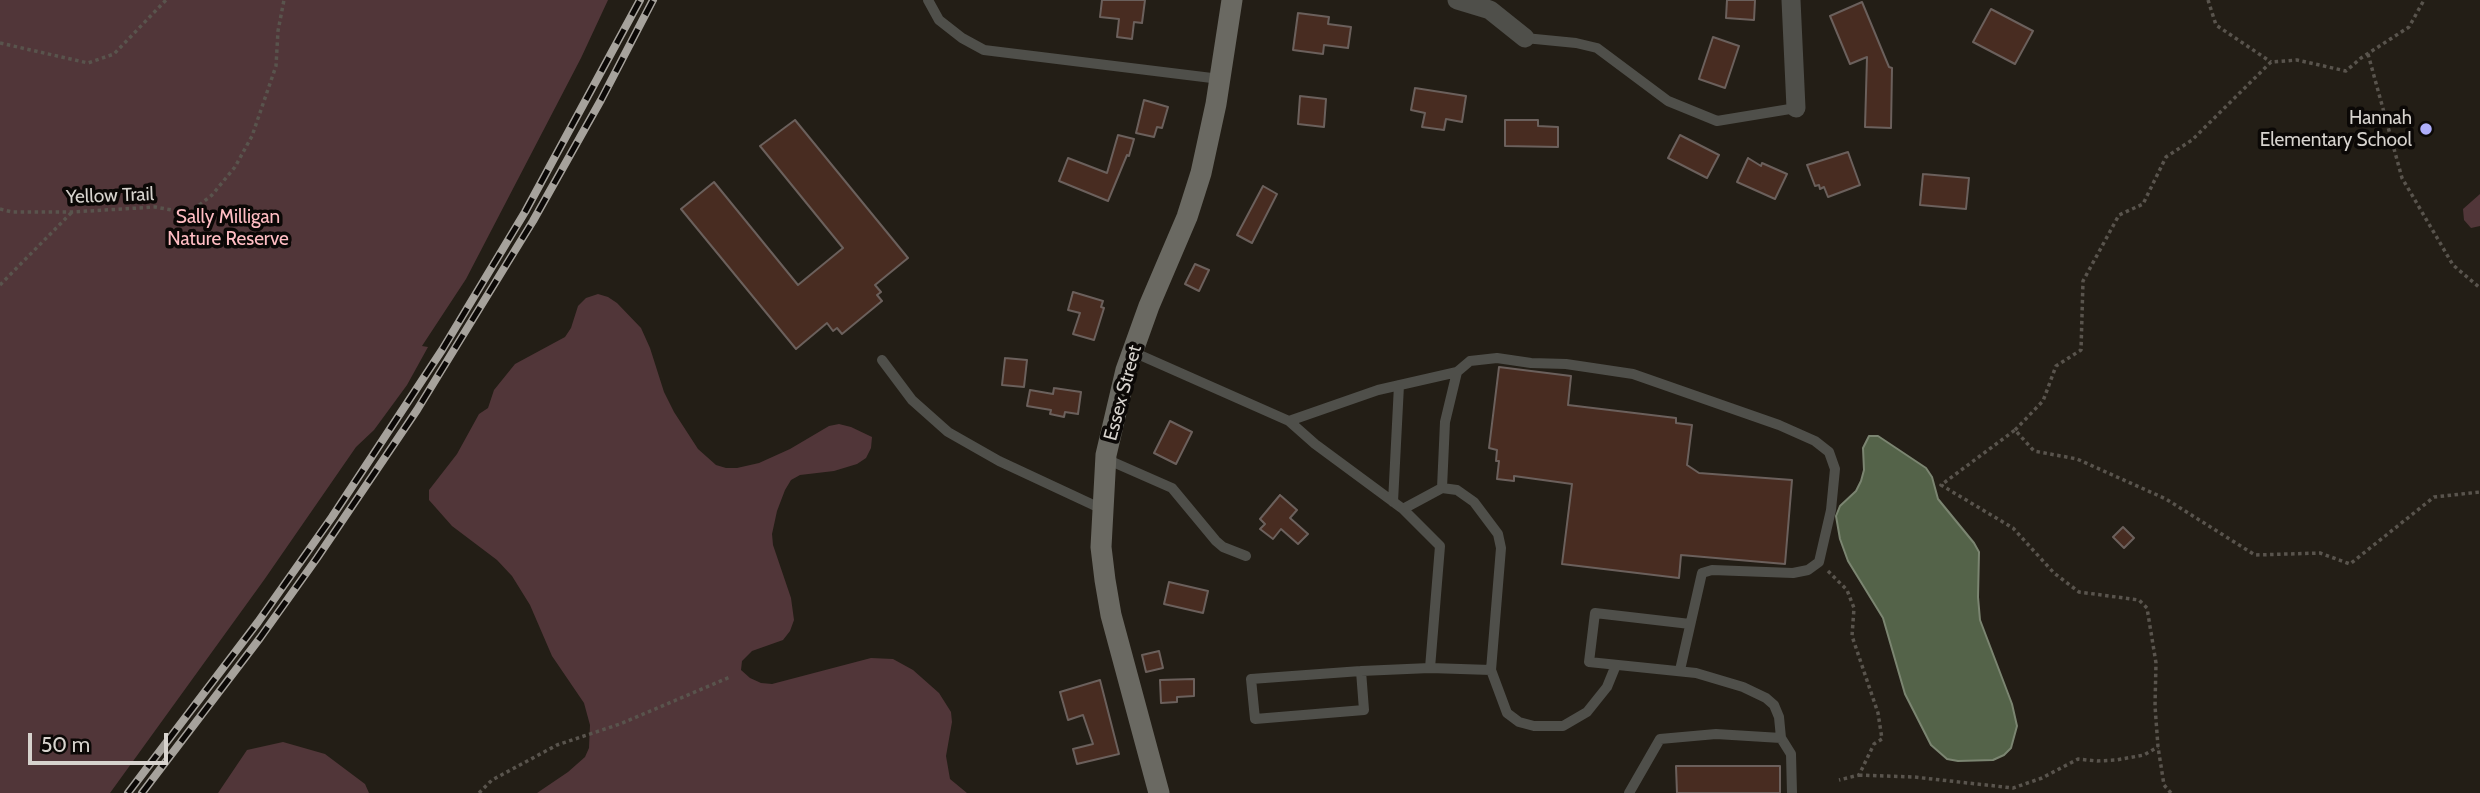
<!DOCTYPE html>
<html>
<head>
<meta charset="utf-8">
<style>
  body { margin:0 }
  #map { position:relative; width:2480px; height:793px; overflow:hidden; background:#231e16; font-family:Cabin,sans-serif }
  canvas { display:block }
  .scale { position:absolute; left:28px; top:733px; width:140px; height:32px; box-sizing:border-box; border:4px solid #d7d3ce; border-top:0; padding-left:9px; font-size:21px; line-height:24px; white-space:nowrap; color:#d7d3ce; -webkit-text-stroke:5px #0b0806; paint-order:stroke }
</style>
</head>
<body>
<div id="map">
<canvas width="2480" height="793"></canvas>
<div class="scale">50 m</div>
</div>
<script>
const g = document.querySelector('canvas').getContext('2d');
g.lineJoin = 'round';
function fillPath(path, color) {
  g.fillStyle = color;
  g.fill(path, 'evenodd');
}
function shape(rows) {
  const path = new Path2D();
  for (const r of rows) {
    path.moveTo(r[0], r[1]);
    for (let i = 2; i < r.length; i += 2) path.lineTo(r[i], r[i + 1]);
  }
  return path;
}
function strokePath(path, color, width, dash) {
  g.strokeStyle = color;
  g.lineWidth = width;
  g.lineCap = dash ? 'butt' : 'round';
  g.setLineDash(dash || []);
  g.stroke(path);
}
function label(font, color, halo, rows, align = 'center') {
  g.font = font + ' Cabin,sans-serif';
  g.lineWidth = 7;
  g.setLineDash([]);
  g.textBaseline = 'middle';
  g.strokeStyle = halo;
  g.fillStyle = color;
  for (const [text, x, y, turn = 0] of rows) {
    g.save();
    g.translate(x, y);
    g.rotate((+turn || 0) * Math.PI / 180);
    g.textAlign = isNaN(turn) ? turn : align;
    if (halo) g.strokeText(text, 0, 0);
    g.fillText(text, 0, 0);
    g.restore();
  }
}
const green = shape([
  [0,0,608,0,581,58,466,279,422,346,428,347,407,385,374,430,356,447,264,580,110,793,0,793],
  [2480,194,2480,226,2471,228,2464,220,2463,209],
  [598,294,608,297,617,303,641,328,650,348,664,392,674,412,698,449,716,465,726,468,737,468,759,463,790,449,829,426,839,424,851,427,872,437,871,448,866,458,857,464,834,471,800,475,791,480,785,490,777,511,772,534,773,545,791,598,794,620,790,631,783,640,752,651,742,661,741,670,750,678,761,683,772,684,871,658,893,659,913,670,939,693,951,712,952,722,946,756,950,779,967,793,537,793,568,772,585,757,589,748,590,725,584,703,552,656,530,605,512,576,497,560,452,526,429,500,429,490,457,454,479,414,488,408,494,390,515,364,565,337,571,328,578,306,586,298],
  [283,742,325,754,365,784,369,793,218,793,247,750]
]);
const water = shape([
  [1869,436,1878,436,1926,468,1932,477,1938,499,1974,543,1979,552,1978,597,1980,620,2012,704,2017,726,2011,748,2004,755,1993,760,1958,761,1947,759,1931,745,1905,694,1883,618,1848,561,1840,539,1836,516,1840,506,1856,491,1861,481,1864,470,1863,448,1869,436]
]);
const building = shape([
  [1102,0,1145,0,1142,23,1134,22,1132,39,1117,37,1119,19,1100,17,1102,0],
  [1727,0,1755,0,1754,20,1726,18,1727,0],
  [1862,2,1889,67,1892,68,1891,128,1865,127,1867,57,1850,64,1830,16,1862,2],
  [1991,9,2033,31,2015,64,1973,42,1991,9],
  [1298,13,1329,17,1328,24,1351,27,1348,48,1324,45,1323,54,1293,50,1298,13],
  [1713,37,1739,46,1725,88,1699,79,1713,37],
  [1415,88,1466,96,1462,122,1446,119,1444,130,1422,127,1425,113,1411,110,1415,88],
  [1300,96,1326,99,1324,127,1298,124,1300,96],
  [1144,100,1168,107,1162,128,1157,127,1154,137,1136,133,1144,100],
  [795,120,908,258,875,285,881,292,877,295,882,301,842,334,837,328,833,331,827,323,796,349,681,209,714,182,798,285,843,248,760,146,795,120],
  [1505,120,1538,120,1538,126,1558,127,1558,147,1505,146,1505,120],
  [1118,135,1134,139,1129,156,1127,155,1108,201,1059,181,1068,158,1107,173,1118,135],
  [1680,135,1719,155,1707,178,1668,158,1680,135],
  [1848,152,1860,185,1828,197,1824,187,1820,189,1819,185,1815,186,1807,165,1848,152],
  [1748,158,1761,166,1762,163,1787,174,1775,199,1737,182,1748,158],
  [1923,174,1969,178,1966,209,1920,205,1923,174],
  [1263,186,1277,194,1252,243,1237,235,1263,186],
  [1195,264,1209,270,1199,291,1185,284,1195,264],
  [1073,292,1103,301,1101,307,1104,308,1094,340,1073,334,1080,313,1068,310,1073,292],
  [1005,358,1027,360,1024,387,1002,385,1005,358],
  [1499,367,1571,376,1568,405,1676,418,1676,423,1692,425,1687,465,1699,473,1792,480,1785,564,1681,555,1679,578,1562,564,1572,484,1514,476,1514,481,1497,479,1499,461,1496,461,1497,450,1489,448,1499,367],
  [1054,388,1081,392,1078,414,1065,412,1064,417,1050,414,1051,410,1027,406,1030,390,1053,394,1054,388],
  [1170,421,1192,432,1176,464,1154,453,1170,421],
  [1280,495,1297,510,1290,518,1308,534,1298,544,1281,529,1273,539,1260,529,1265,524,1260,519,1280,495],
  [2123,527,2134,538,2124,548,2113,537,2123,527],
  [1169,582,1208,591,1203,613,1164,604,1169,582],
  [1159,651,1163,668,1146,672,1142,655,1159,651],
  [1194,679,1194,696,1177,697,1177,702,1161,703,1160,680,1194,679],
  [1100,680,1119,754,1077,764,1073,749,1093,744,1083,715,1068,720,1060,692,1100,680],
  [1676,766,1780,766,1780,793,1677,793,1676,766]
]);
const path = shape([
  [2208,0,2216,25,2271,62],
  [0,43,88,63,114,54,166,0],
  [2368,54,2402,178,2453,265,2480,288],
  [0,209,12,212,72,212,155,207,189,213,212,195,235,167,252,136,276,66,278,31,284,0],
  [0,285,72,212],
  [2015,430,2043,401,2056,366,2081,350,2083,281,2119,215,2143,204,2166,157,2192,140,2271,62,2297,60,2346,71,2361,58,2409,27,2424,0],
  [1828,571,1847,590,1854,608,1852,636,1878,713,1882,739,1874,744,1859,775,1839,780],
  [1859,775,1914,777,2013,788,2042,778,2078,759,2097,761,2116,760,2144,755,2158,747],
  [479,793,492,780,557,745,620,724,730,677],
  [2171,793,2164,785,2158,747,2155,706,2156,663,2147,608,2139,600,2079,592,2054,573,2013,528,1941,485,2015,430,2034,451,2077,459,2166,499,2255,555,2320,553,2350,564,2434,497,2480,492]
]);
const lane = shape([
  [928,0,939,20,962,38,984,50,1220,79],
  [1525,38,1576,43,1597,48,1668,101,1717,121,1796,108],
  [1133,352,1289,421,1315,444,1403,509,1440,546,1430,668],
  [882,360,912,400,948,432,999,461,1102,509],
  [1289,421,1378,390,1457,372,1470,361,1497,358,1531,363,1566,364,1633,374,1779,425,1815,441,1829,452,1835,469,1831,510,1819,562,1808,570,1793,573,1712,570,1702,573,1680,670],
  [1106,459,1172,488,1216,541,1223,547,1246,556],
  [1442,488,1445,422,1457,372],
  [1393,502,1399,385],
  [1403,509,1442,488,1457,490,1474,502,1498,534,1501,548,1491,670,1507,713,1519,722,1534,726,1563,726,1587,712,1607,687,1616,665],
  [1690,624,1595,613,1589,662,1696,673,1743,687,1766,698,1774,705,1779,717,1781,738,1791,754,1792,793],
  [1361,671,1364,710,1255,719,1251,679,1361,671,1430,668,1491,670],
  [1629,793,1660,739,1716,734,1781,738]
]);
const street = shape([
  [1457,0,1490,10,1525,38],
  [1791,0,1796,108]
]);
const secondary = shape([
  [1159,793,1111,615,1105,580,1101,547,1106,455,1126,370,1149,306,1187,217,1201,173,1216,104,1232,0]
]);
const rail = shape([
  [128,793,258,622,332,517,442,350,525,212,640,0],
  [142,793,260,638,317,558,417,410,533,221,601,100,653,0]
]);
const markers = [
  [2426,129,7,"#aeaefa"]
];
const poiNames = [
  ["Hannah",2412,118],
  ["Elementary School",2412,140]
];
const streetNames = [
  ["Yellow Trail",110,196,-2],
  ["Essex Street",1123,393,-75]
];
const parkNames = [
  ["Sally Milligan",228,217],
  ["Nature Reserve",228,239]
];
fillPath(green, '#513639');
fillPath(water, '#546349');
strokePath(water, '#7b8571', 2);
fillPath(building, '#482c21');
strokePath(building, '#6b605c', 2);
strokePath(path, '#59544d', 3.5, [3.5, 3.5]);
strokePath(lane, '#4f4f4a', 10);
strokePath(street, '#4f4f4a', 19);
strokePath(secondary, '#6a6962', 21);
strokePath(rail, '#a6a29c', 8);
strokePath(rail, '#0b0806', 5, [16]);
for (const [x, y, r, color] of markers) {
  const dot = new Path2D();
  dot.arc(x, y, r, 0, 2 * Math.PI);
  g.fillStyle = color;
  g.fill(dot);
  strokePath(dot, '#0b0806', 2.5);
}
label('19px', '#d7d3ce', '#0b0806', poiNames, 'right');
label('19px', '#d7d3ce', '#0b0806', streetNames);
label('19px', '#ffbdc3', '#0b0806', parkNames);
</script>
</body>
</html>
